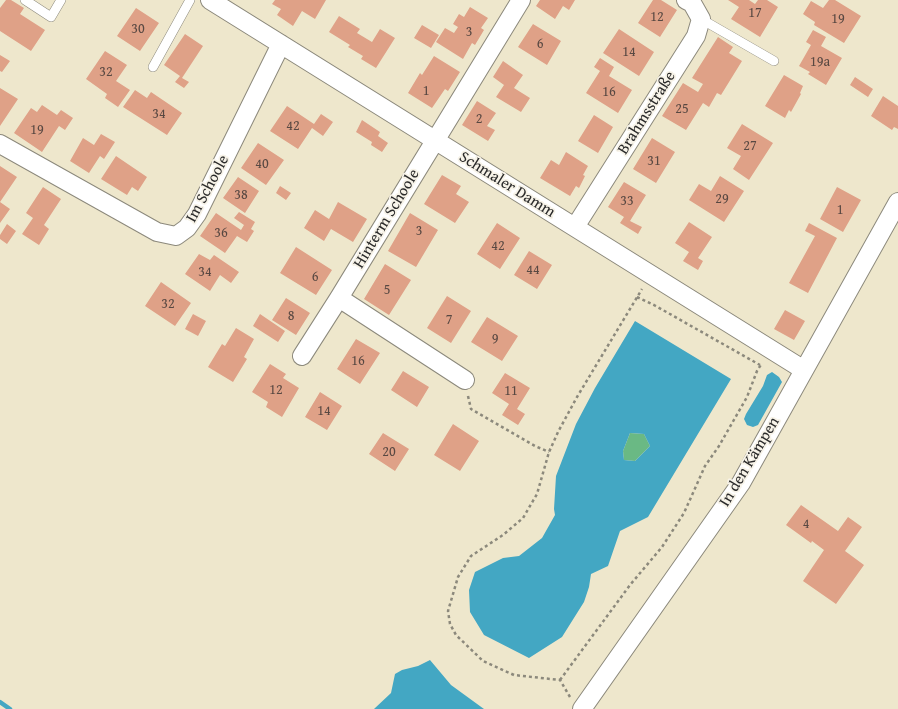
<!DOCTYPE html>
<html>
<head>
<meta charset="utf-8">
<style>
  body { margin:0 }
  canvas { display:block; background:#eee7cc }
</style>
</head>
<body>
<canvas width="898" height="709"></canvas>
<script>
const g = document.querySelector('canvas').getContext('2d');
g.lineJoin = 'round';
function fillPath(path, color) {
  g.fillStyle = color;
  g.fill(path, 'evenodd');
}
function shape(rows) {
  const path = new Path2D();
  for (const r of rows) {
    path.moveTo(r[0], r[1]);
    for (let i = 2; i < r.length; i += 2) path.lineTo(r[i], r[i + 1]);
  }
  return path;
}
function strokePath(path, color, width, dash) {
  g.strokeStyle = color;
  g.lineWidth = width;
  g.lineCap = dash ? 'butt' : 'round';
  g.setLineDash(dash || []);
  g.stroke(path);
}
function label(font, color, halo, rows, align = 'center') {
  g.font = font + ' "Gentium Book Plus",serif';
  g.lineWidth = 3.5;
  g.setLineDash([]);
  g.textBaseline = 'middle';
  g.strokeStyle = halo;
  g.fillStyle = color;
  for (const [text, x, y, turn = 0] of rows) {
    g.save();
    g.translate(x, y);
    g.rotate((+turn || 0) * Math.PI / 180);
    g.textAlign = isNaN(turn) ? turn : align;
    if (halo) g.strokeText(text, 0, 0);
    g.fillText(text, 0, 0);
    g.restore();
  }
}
const forest = shape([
  [630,433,644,434,650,446,635,461,624,460,623,451]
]);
const water = shape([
  [635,321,731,379,648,517,620,531,608,566,591,574,589,587,584,602,562,637,529,658,484,635,470,612,469,590,475,572,503,558,519,556,542,538,555,515,554,509,556,476,576,424,595,388],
  [630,433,644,434,650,446,635,461,624,460,623,451],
  [772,372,779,377,782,382,758,425,753,427,747,425,744,419,746,414,763,386,767,375],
  [430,660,451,685,484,709,374,709,391,693,395,674,402,670,418,666]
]);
const stream = shape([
  [0,702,10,709]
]);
const building = shape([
  [6,0,11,0,24,8,20,14,45,30,31,51,0,31,0,8],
  [275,0,326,0,315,19,302,11,293,26,277,15,281,9,272,4],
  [540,0,575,0,569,10,563,6,555,19,536,6],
  [653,0,661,0,677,10,660,37,638,23],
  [728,0,749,0,755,4,758,0,767,0,778,7,760,37,731,19,739,7],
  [829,0,835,0,861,16,844,43,814,25,815,22,803,14,811,1,823,8],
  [470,7,488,18,481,28,484,30,475,45,472,43,463,59,436,42,445,28,454,33,458,27,453,24,459,14,464,17],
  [136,8,159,23,140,51,117,36],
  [339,16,360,29,357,33,372,42,380,29,395,38,376,68,361,59,363,56,348,47,350,45,329,32],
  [533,24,561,41,547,65,518,47],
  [422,25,439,35,431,48,414,38],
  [619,29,654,52,639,76,603,53],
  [813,30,826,37,821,46,842,58,826,85,808,74,810,72,799,66,811,45,806,42],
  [185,34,203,46,182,78,189,82,184,88,175,82,180,76,164,65],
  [718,37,733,47,729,53,742,61,721,95,717,93,709,107,703,103,686,130,662,116,683,83,698,92,703,84,692,78],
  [105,51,127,65,116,81,130,90,118,107,105,98,107,94,86,79],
  [0,55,10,61,2,72,0,71],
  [434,56,460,72,448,91,445,89,432,108,408,93,420,73,422,75],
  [600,58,614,67,609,76,632,90,618,113,586,93,600,71,594,67],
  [503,61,523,75,514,88,530,98,521,112,496,97,504,85,493,77],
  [784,75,803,86,800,93,801,94,791,112,789,110,785,118,765,106],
  [855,77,873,89,868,97,850,85],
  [0,88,18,99,0,126],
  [135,90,147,98,151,92,182,113,167,135,123,107],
  [883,96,898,106,898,129,894,127,892,130,871,116],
  [477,101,496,113,487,126,495,130,488,141,462,125],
  [42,105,57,115,61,110,73,118,65,130,59,126,42,152,14,133,31,108,37,112],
  [287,106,314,124,321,114,333,122,323,136,312,128,298,149,270,131],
  [594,115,613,127,598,153,578,141],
  [362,120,380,132,378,136,388,143,382,152,371,145,372,142,356,132],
  [742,124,773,143,749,180,733,169,741,156,727,148],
  [101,134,115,142,104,159,100,156,89,173,70,161,83,138,94,145],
  [652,138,675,152,656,183,633,169],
  [258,143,284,160,266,185,241,168],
  [566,152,588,166,583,175,585,176,579,188,576,186,570,196,540,178,551,160,559,165],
  [116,156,147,177,138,191,132,187,127,195,101,179],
  [0,166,17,177,0,202,10,209,0,223],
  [442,175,461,186,456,194,469,202,455,223,424,204],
  [720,176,744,191,724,222,689,200,699,184,711,191],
  [238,177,259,191,245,213,223,198],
  [624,182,646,195,630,221,642,227,638,234,620,223,624,217,608,207],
  [280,186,291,193,286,200,276,193],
  [43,187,61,199,44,225,49,229,39,245,22,234,33,218,26,213],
  [837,187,861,200,843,232,820,219],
  [338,202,367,219,353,242,331,229,324,241,304,228,315,210,329,219],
  [239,212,255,222,251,229,254,231,247,242,237,236,225,253,200,236,216,213,241,230,244,225,234,218],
  [410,213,438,230,416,267,388,251],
  [689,222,712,237,698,258,703,261,698,270,683,261,689,252,675,243],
  [497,223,520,238,500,269,477,254],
  [809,223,837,238,808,293,789,283,815,236,805,231],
  [7,224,16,231,7,244,0,239,0,235],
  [296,247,332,270,316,295,280,273],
  [529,251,552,265,537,289,514,275],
  [199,254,210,260,214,255,239,272,231,283,220,275,210,291,185,274],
  [385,264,411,280,389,315,364,299],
  [161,282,191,303,175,326,145,306],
  [447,296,471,311,451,343,427,328],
  [286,298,310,313,296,335,272,320],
  [785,310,805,321,794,340,774,329],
  [193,314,206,321,198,336,185,329],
  [260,314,285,331,278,342,253,326],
  [487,317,518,336,502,361,471,342],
  [236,328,254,339,244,357,247,359,233,382,208,367,222,344,225,346],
  [356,339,380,353,360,384,337,369],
  [270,364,286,374,283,378,299,388,282,417,266,407,268,402,252,392],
  [403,371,429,387,417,407,391,390],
  [505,373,530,388,517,409,525,414,518,425,502,415,509,404,492,393],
  [320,392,342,406,327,430,305,417],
  [453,424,479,441,460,471,434,455],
  [383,433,409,449,395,471,369,454],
  [801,505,838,531,848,517,862,527,845,551,864,565,836,604,803,581,824,550,812,541,811,543,786,525]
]);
const path = shape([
  [637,297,654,305,760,365],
  [468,396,471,409,535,446,549,452],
  [560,680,630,585,662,547,684,513,705,466,719,446,747,397,757,371,762,363],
  [570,697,560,680,514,675,483,661,456,635,450,624,448,611,458,577,471,556,503,535,523,518,537,494,549,452,558,432,577,397,642,289]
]);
const service = shape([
  [25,0,51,17,61,0],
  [701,19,774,61],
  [153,67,190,0]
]);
const minor = shape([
  [210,0,804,370],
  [0,144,157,232,176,236,187,228,197,214,281,44],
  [575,227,696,36,701,19,692,3,686,0],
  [339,298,465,380],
  [302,356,339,298,521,0],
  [582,709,741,483,898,202]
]);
const numberNames = [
  ["17",755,13],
  ["12",657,17],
  ["19",838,19],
  ["30",138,29],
  ["3",469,32],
  ["6",540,44],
  ["14",629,52],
  ["19a",820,62],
  ["32",106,72],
  ["1",426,91],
  ["16",609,92],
  ["25",682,109],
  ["34",159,114],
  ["2",479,119],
  ["42",293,126],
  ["19",37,130],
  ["27",750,146],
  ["31",654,161],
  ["40",262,164],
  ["38",241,195],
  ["29",722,199],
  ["33",627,201],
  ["1",840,210],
  ["3",419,231],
  ["36",221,233],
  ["42",498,246],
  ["44",533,270],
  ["34",205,272],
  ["6",315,277],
  ["5",387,290],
  ["32",168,304],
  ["8",291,316],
  ["7",449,320],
  ["9",495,339],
  ["16",358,361],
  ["12",276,390],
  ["11",511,391],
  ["14",324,411],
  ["20",389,452],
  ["4",806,524]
];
const streetNames = [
  ["Brahmsstraße",647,113,-58],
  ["Schmaler Damm",507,185,32],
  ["Im Schoole",208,189,-62],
  ["Hinterm Schoole",387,219,-59],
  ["In den Kämpen",750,462,-59]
];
fillPath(forest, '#6ab984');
fillPath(water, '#43a7c3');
strokePath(stream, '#43a7c3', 4.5);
fillPath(building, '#dfa187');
strokePath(service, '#8c897c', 10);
strokePath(minor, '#8c897c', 20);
strokePath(path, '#8c897c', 2.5, [3, 3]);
strokePath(service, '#fff', 9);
strokePath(minor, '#fff', 18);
label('14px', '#584842', null, numberNames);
label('16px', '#2b2b2b', '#f7f3e8', streetNames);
</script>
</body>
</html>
